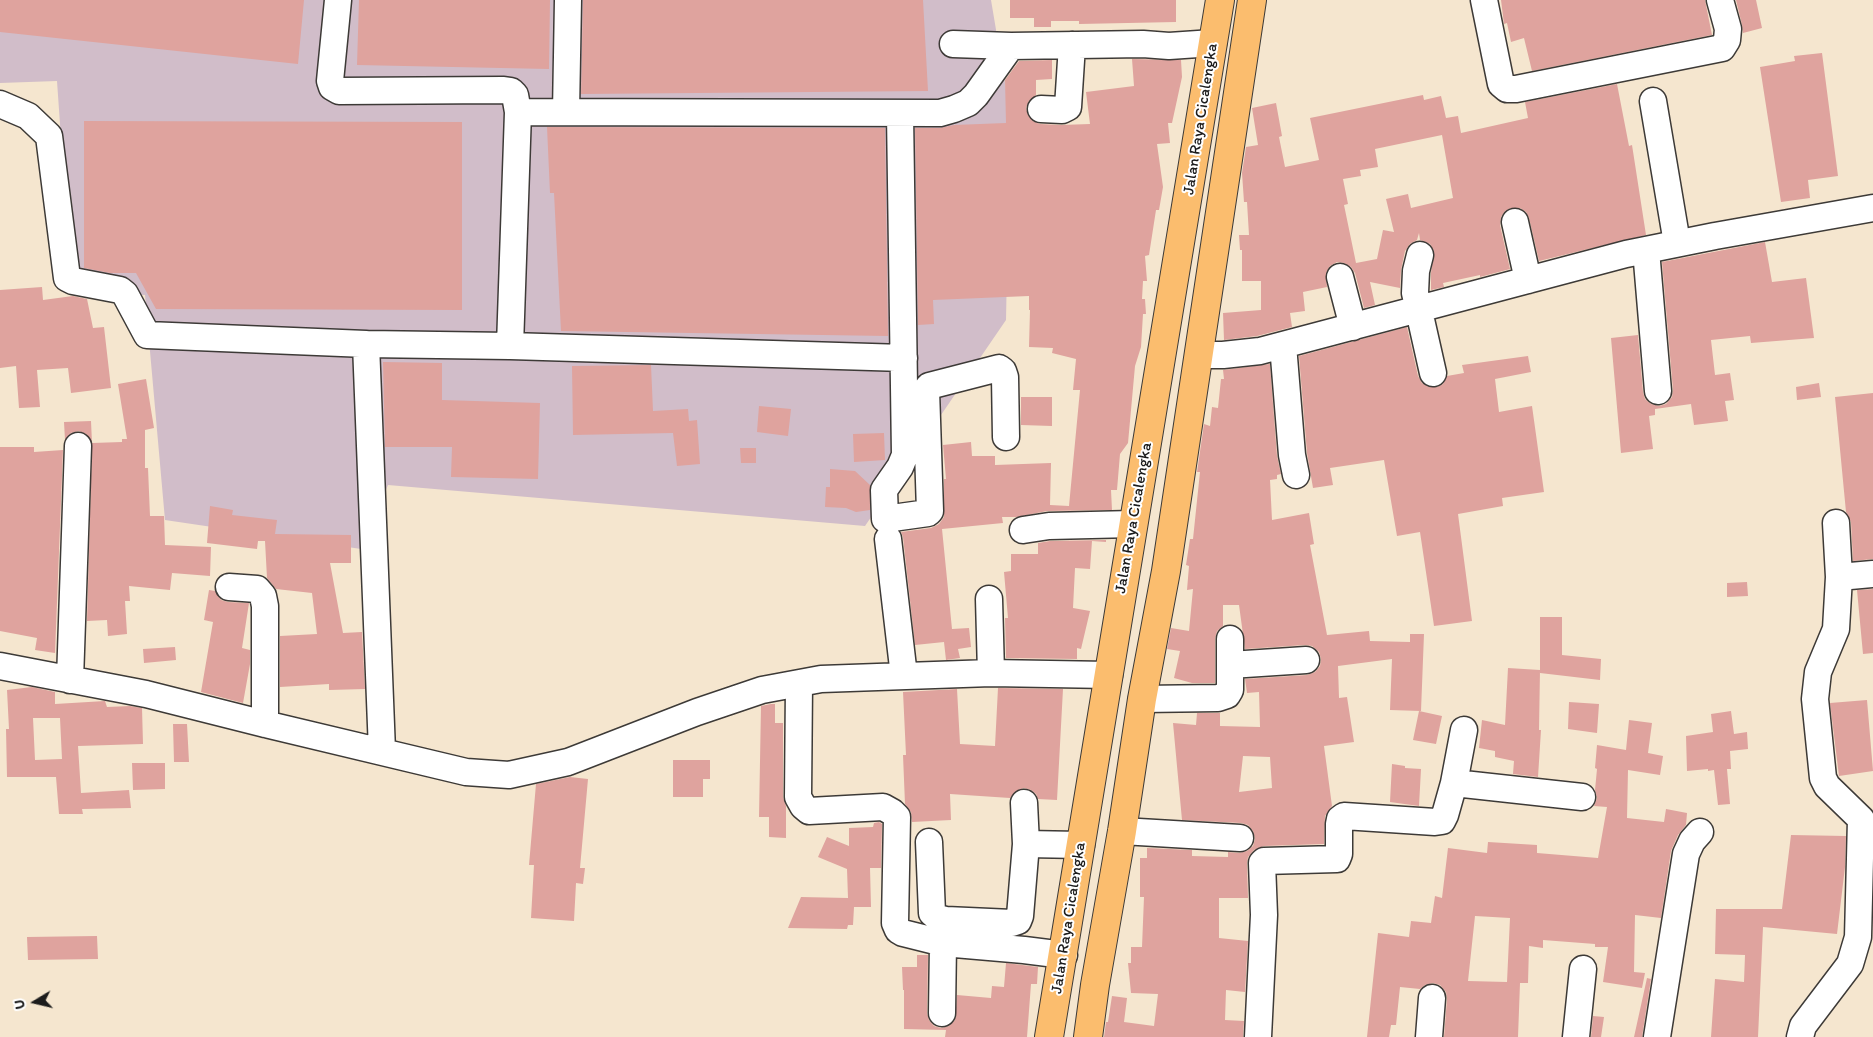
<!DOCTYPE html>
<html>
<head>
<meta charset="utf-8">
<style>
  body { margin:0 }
  #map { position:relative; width:1873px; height:1037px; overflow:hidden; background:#f5e6cf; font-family:Itim,sans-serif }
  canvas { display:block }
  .north { position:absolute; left:10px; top:977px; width:50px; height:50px; -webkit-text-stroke:4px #fff; paint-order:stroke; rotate:261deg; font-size:14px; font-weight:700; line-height:20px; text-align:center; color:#1c1c1c }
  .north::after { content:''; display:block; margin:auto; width:18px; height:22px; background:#1c1c1c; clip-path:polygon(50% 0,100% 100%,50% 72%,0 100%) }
</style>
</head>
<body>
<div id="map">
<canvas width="1873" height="1037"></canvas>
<div class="north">U</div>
</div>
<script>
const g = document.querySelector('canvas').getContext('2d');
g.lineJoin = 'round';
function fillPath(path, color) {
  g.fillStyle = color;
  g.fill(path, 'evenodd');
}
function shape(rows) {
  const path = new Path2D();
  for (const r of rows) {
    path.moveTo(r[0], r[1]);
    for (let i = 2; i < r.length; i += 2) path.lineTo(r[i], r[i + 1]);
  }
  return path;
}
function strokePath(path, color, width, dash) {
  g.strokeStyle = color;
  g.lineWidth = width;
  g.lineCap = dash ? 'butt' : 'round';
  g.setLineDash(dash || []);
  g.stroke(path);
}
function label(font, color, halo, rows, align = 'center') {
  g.font = font + ' Itim,sans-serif';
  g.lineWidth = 4;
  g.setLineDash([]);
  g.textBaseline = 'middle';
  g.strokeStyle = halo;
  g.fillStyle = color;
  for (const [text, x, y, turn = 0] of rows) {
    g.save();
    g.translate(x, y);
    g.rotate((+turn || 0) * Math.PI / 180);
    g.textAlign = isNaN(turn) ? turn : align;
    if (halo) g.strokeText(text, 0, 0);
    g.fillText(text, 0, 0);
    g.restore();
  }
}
const industrial = shape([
  [0,0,991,0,1010,113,1006,320,865,526,388,485,361,549,165,520,145,295,63,292,66,210,57,81,0,83]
]);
const building = shape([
  [0,0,304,0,298,64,0,32],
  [359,0,550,0,549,69,357,65],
  [583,0,923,0,928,91,581,94],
  [1010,0,1176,0,1176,22,1079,24,1079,21,1051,21,1051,27,1034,27,1034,18,1010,18],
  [1501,0,1705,0,1712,35,1532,71,1524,38,1511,42,1507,23,1504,24],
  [1736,0,1756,0,1762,28,1743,33,1742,25],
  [1822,53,1838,176,1808,180,1810,198,1781,202,1760,67,1795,61,1794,56],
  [1132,59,1181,60,1182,77,1172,123,1168,123,1170,143,1157,144,1163,187,1159,210,1156,210,1149,255,1145,256,1147,281,1143,281,1142,299,1145,299,1146,314,1143,314,1141,347,1135,366,1128,443,1120,454,1117,490,1111,490,1112,510,1047,511,1017,517,1002,517,1003,523,942,529,952,629,969,628,971,647,958,649,960,658,946,660,944,642,915,645,903,537,901,532,931,528,939,524,944,517,944,479,946,479,943,445,971,442,972,456,995,456,995,465,1051,463,1050,505,1069,506,1080,390,1073,390,1076,359,1052,353,1053,348,1029,347,1030,310,1029,310,1029,296,933,300,934,324,918,325,915,128,940,128,954,125,1006,123,1005,80,1019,61,1052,60,1052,79,1036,80,1036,95,1029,101,1026,108,1028,115,1033,121,1040,124,1061,125,1090,124,1086,92,1134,86],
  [1617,84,1629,146,1632,145,1646,235,1539,261,1529,218,1526,212,1520,208,1511,208,1505,211,1501,217,1500,225,1510,269,1480,277,1480,275,1443,283,1444,287,1431,290,1431,273,1434,251,1430,244,1420,240,1419,233,1417,240,1410,244,1405,251,1401,270,1400,288,1370,282,1375,305,1364,308,1355,273,1351,267,1344,263,1337,262,1330,266,1326,273,1327,287,1303,292,1305,311,1290,313,1292,327,1257,336,1224,340,1223,313,1261,310,1261,281,1242,281,1242,250,1240,250,1239,235,1249,235,1247,202,1244,202,1242,173,1246,147,1258,145,1252,108,1276,103,1282,136,1279,137,1285,167,1319,160,1310,118,1423,95,1424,100,1441,96,1446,118,1458,116,1461,133,1528,118,1525,102],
  [1442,135,1453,198,1411,208,1408,194,1386,199,1394,232,1383,230,1377,259,1356,263,1344,205,1348,204,1343,179,1361,176,1360,170,1378,167,1375,149],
  [84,121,462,122,462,310,156,309,136,273,110,273,84,268],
  [547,127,885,128,888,336,561,331,554,193,550,193],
  [1765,242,1772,282,1806,278,1814,338,1751,343,1750,336,1711,340,1715,375,1730,373,1734,400,1725,401,1728,421,1694,425,1691,404,1655,409,1655,415,1649,416,1653,449,1621,453,1611,338,1638,335,1643,392,1645,399,1651,404,1659,406,1666,404,1672,397,1673,390,1662,262],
  [42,287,43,300,73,296,87,299,93,328,104,327,111,388,71,393,68,368,37,370,40,407,19,408,16,366,0,368,0,290],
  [1407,327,1418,376,1422,383,1429,387,1437,387,1443,384,1447,376,1464,373,1462,365,1528,356,1531,372,1495,379,1499,412,1532,406,1544,492,1502,498,1503,506,1458,514,1472,621,1434,626,1420,532,1397,536,1384,460,1330,468,1333,485,1313,488,1307,453,1299,356],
  [383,362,442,363,442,400,540,403,538,479,451,477,452,447,385,447],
  [1270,364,1277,456,1281,474,1277,475,1277,479,1270,480,1272,520,1309,513,1314,544,1310,545,1327,635,1369,631,1370,641,1410,642,1410,634,1424,634,1421,711,1390,710,1392,659,1338,666,1339,698,1347,697,1354,742,1324,746,1332,806,1325,816,1324,844,1264,846,1254,850,1248,857,1247,863,1248,898,1219,898,1219,938,1248,941,1245,992,1226,990,1225,1020,1244,1021,1243,1037,1104,1037,1106,1022,1108,1022,1112,996,1127,998,1124,1022,1154,1026,1158,994,1131,993,1128,963,1131,963,1131,947,1142,947,1144,897,1140,897,1140,858,1147,858,1147,848,1192,850,1192,856,1228,857,1228,852,1239,853,1247,851,1253,846,1255,839,1253,831,1248,825,1241,823,1182,820,1173,723,1196,725,1197,713,1220,713,1220,726,1260,727,1259,692,1247,693,1245,679,1307,675,1315,672,1320,666,1321,659,1319,652,1312,646,1305,645,1245,649,1239,605,1223,605,1223,626,1217,631,1215,639,1215,683,1192,683,1174,678,1180,651,1167,649,1171,628,1189,631,1193,589,1187,590,1189,566,1186,565,1190,539,1193,539,1200,472,1197,472,1204,424,1210,426,1212,407,1218,408,1221,379,1224,379,1223,370],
  [1243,756,1270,757,1272,788,1239,792],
  [651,365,653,411,688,409,689,421,697,420,700,464,677,466,673,433,573,435,572,366],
  [146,379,154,428,145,430,145,468,148,468,150,516,164,516,165,545,211,547,210,576,172,573,170,590,129,586,130,601,125,601,127,634,108,636,107,620,87,621,92,443,122,442,122,439,127,439,118,384],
  [1819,383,1821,397,1797,400,1796,387],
  [1873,393,1873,559,1853,561,1851,522,1846,512,1835,397],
  [1021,397,1052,397,1052,426,1021,425],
  [759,406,791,409,788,436,757,432],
  [91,421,92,443,86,434,79,431,71,433,65,440,64,422],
  [884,433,885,460,854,462,853,434],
  [0,447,34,447,34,452,63,450,55,653,35,650,37,638,0,631],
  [740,448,756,448,756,463,741,463],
  [830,469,855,471,870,485,870,510,856,512,846,508,825,507,826,487,830,487],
  [210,506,233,510,232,515,277,520,275,534,351,535,351,563,330,563,343,633,362,632,365,689,329,690,329,684,280,687,280,636,317,634,312,593,276,589,267,578,265,541,258,541,257,549,207,543],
  [1106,540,1106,542,1092,541,1090,569,1075,568,1073,608,1090,611,1081,649,1077,648,1077,659,1006,658,1005,618,1008,618,1004,572,1011,571,1011,554,1038,554,1038,543,1050,541],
  [1747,582,1748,596,1727,597,1727,583],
  [1873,589,1873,653,1863,654,1857,590],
  [209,590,215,591,221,600,228,602,249,603,242,648,250,650,250,664,243,703,201,692,213,622,204,620],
  [1540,617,1562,617,1562,655,1601,659,1600,680,1540,673],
  [175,647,176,660,144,663,143,649],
  [1508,668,1540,670,1539,730,1541,730,1538,777,1513,774,1514,761,1495,757,1495,751,1479,748,1482,720,1505,725],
  [32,687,55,692,55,704,105,701,107,707,130,706,142,708,143,744,78,746,81,793,129,790,131,808,82,809,83,814,59,814,56,777,7,777,6,729,9,729,7,690],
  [33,718,60,718,62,759,35,760],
  [998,688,1063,689,1057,800,1038,799,1036,794,1031,790,1024,788,1016,791,1010,798,950,794,951,820,912,822,911,812,905,804,903,755,906,755,903,692,957,689,960,744,995,746],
  [1867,700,1873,771,1839,776,1830,703],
  [1569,702,1599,704,1597,733,1568,729],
  [771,704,775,704,775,723,783,723,783,797,786,806,786,838,769,837,769,817,759,817,761,706],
  [1419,711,1442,716,1436,744,1413,740],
  [1731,711,1734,734,1747,732,1748,749,1730,751,1731,769,1727,769,1730,804,1718,805,1714,770,1708,771,1708,769,1687,771,1686,736,1713,732,1711,714],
  [1629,720,1652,723,1648,753,1663,756,1660,775,1628,770,1627,818,1664,822,1666,809,1687,813,1686,825,1678,835,1671,851,1661,918,1635,915,1634,972,1645,973,1642,988,1603,982,1608,947,1595,947,1595,944,1543,940,1543,948,1529,946,1528,983,1520,983,1518,1037,1444,1037,1447,999,1446,992,1440,985,1433,983,1425,985,1420,989,1400,987,1396,1025,1391,1025,1389,1037,1367,1037,1378,933,1409,937,1411,921,1431,923,1435,896,1442,898,1448,848,1487,853,1488,842,1537,845,1537,853,1598,858,1607,807,1594,806,1597,798,1595,790,1597,769,1595,768,1597,745,1626,750],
  [1475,916,1510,918,1507,982,1468,981],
  [173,724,187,724,189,762,174,762],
  [673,760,710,760,710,779,703,779,703,797,673,797],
  [132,763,165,763,165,789,133,790],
  [1392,764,1405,766,1405,768,1421,769,1419,806,1390,802],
  [570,777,588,779,580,868,585,868,583,884,576,883,574,921,531,918,534,865,529,865,536,784],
  [879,822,882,824,881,868,870,868,871,907,854,907,853,925,848,925,847,929,788,928,801,897,848,898,847,869,818,857,827,837,849,846,849,828,873,827,874,823],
  [1791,835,1846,836,1845,867,1837,934,1763,927,1758,1037,1711,1037,1715,979,1744,982,1745,955,1715,954,1716,909,1782,909],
  [97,936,98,959,28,960,27,937],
  [917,955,928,955,927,1013,929,1020,934,1026,941,1028,949,1026,955,1020,957,995,991,998,992,986,1004,987,1006,963,1038,967,1037,984,1031,984,1027,1037,945,1037,946,1030,904,1029,904,990,903,990,902,967,917,967],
  [1647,978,1651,979,1642,1037,1634,1037],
  [1593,1016,1604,1017,1601,1037,1591,1037]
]);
const minor = shape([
  [338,0,330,81,332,87,339,91,504,90,511,91,515,95,518,112,510,346],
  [1484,0,1501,84,1507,89,1516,89,1722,48,1727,40,1728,29,1720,0],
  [953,44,1011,46,1143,44,1169,46,1213,43],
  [1653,101,1677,243],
  [0,104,28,116,49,136,67,278,73,281,120,290,125,294,147,335,366,344,382,751],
  [1041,109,1062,110,1068,107,1072,45],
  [518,112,940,113,954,109,968,103,976,95,1011,46],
  [566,112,568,0],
  [900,114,905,455,900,467,884,490,885,519,928,513,930,511,926,390,929,386,999,368,1003,371,1005,377,1006,437],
  [1515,222,1528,280],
  [1646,250,1658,391],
  [1420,255,1416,271,1415,293,1433,373],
  [1340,277,1353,327],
  [366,344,510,346,904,358],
  [1283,345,1292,455,1296,475],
  [1200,355,1223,355,1260,351,1626,254,1715,236,1873,208],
  [1023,530,1049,526,1133,524],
  [888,539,904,676],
  [1839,577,1873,574],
  [229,587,257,589,263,596,265,606,265,724],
  [989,599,991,673],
  [1230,665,1306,660],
  [0,666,146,694,265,724,466,772,509,775,568,762,697,712,762,690,821,679,991,673,1109,675],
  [70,680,78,446],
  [799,684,798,797,803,806,809,811,883,807,892,812,897,817,895,923,898,930,903,933,943,943,1024,950,1064,955],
  [1142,699,1218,698,1227,695,1230,690,1230,639],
  [1454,783,1582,797],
  [1024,803,1026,844],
  [1122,831,1240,838],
  [929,842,932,913,938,918,946,920,1012,923,1018,921,1020,916,1026,844,1081,845],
  [942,1013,943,943],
  [1258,1037,1264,915,1262,863,1264,861,1337,859,1339,854,1339,824,1340,819,1344,816,1435,822,1442,821,1445,815,1454,783,1464,730],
  [1429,1037,1432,998],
  [1576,1037,1583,969],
  [1657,1037,1686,854,1692,841,1700,832],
  [1800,1037,1803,1026,1850,964,1858,937,1861,819,1827,786,1823,778,1815,699,1818,672,1836,629,1839,577,1836,523]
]);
const highway = shape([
  [1049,1037,1220,0],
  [1088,1037,1095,985,1122,831,1142,699,1166,571,1252,0]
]);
const streetNames = [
  ["Jalan Raya Cicalengka",1201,119,-81],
  ["Jalan Raya Cicalengka",1134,518,-80],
  ["Jalan Raya Cicalengka",1069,918,-81]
];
fillPath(industrial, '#d1bdc9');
fillPath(building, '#dfa39e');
strokePath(minor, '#3d3a37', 29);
strokePath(highway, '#3d3a37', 30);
strokePath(minor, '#fff', 26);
strokePath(highway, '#fbbd6e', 28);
label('16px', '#1c1c1c', '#fff', streetNames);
</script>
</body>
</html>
